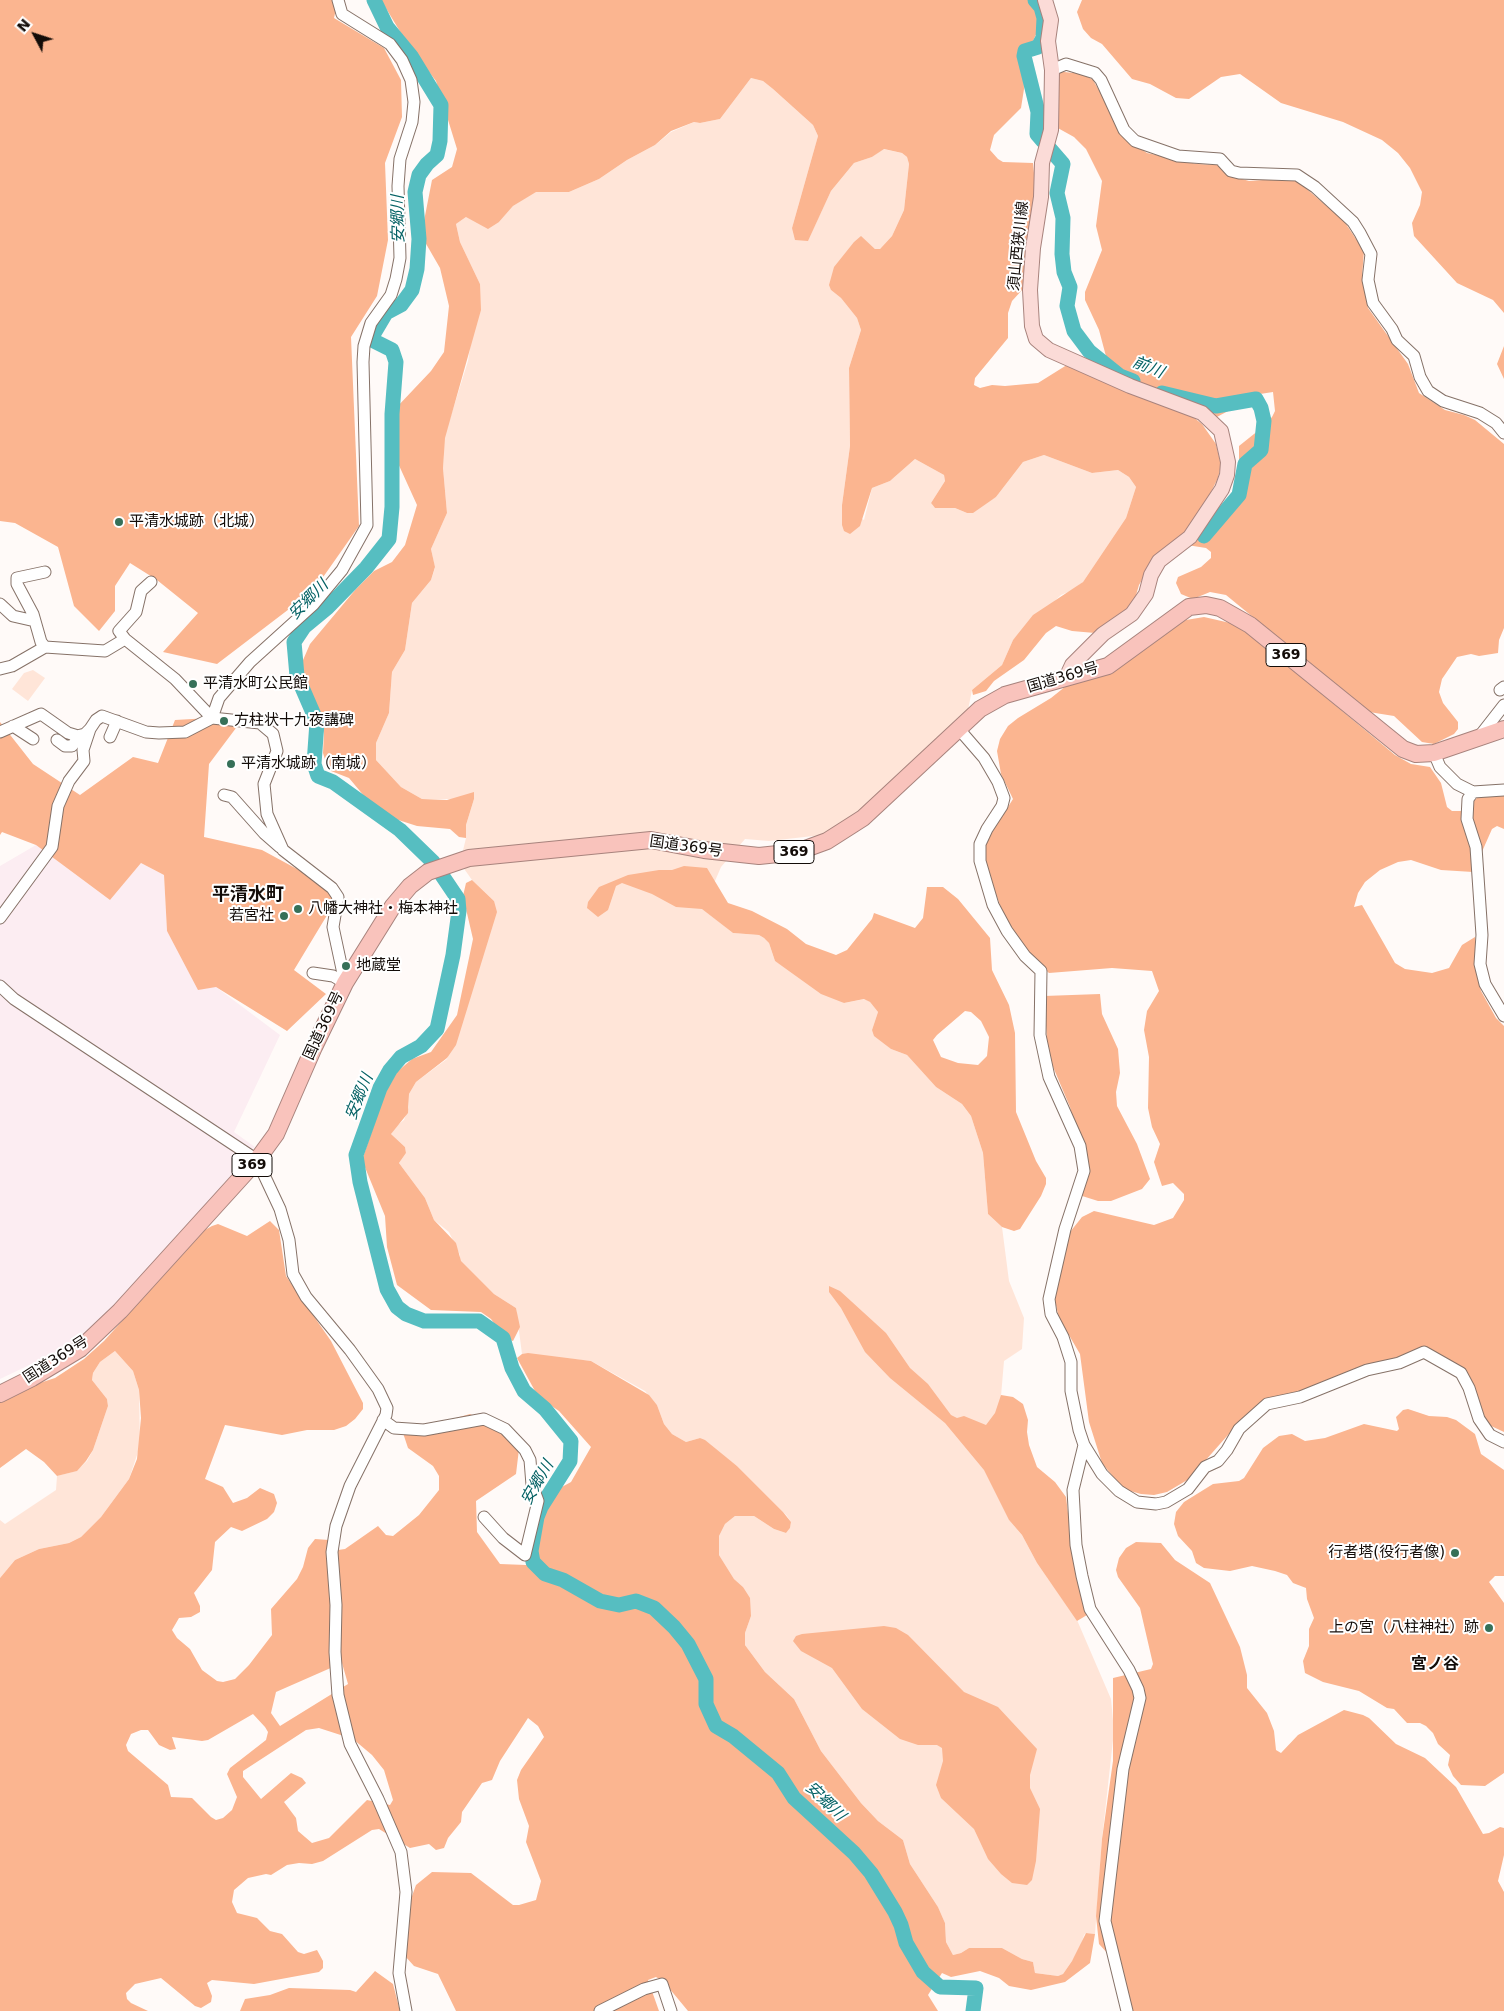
<!DOCTYPE html>
<html>
<head>
<meta charset="utf-8">
<style>
  body { margin:0 }
  #map { position:relative; width:1504px; height:2011px; overflow:hidden; background:#fffaf8; font-family:"DejaVu Sans",sans-serif }
  canvas { display:block }
  .north { position:absolute; left:10px; top:10px; width:50px; height:50px; -webkit-text-stroke:4px #fff; paint-order:stroke; rotate:310deg; font-size:14px; font-weight:700; line-height:20px; text-align:center; color:#130c08 }
  .north::after { content:''; display:block; margin:auto; width:18px; height:22px; background:#130c08; clip-path:polygon(50% 0,100% 100%,50% 72%,0 100%) }
</style>
</head>
<body>
<div id="map">
<canvas width="1504" height="2011"></canvas>
<div class="north">N</div>
</div>
<script>
const g = document.querySelector('canvas').getContext('2d');
g.lineJoin = 'round';
function fillPath(path, color) {
  g.fillStyle = color;
  g.fill(path, 'evenodd');
}
function shape(rows) {
  const path = new Path2D();
  for (const r of rows) {
    path.moveTo(r[0], r[1]);
    for (let i = 2; i < r.length; i += 2) path.lineTo(r[i], r[i + 1]);
  }
  return path;
}
function strokePath(path, color, width, dash) {
  g.strokeStyle = color;
  g.lineWidth = width;
  g.lineCap = dash ? 'butt' : 'round';
  g.setLineDash(dash || []);
  g.stroke(path);
}
function label(font, color, halo, rows, align = 'center') {
  g.font = font + ' "DejaVu Sans","Noto Sans JP",sans-serif';
  g.lineWidth = 4;
  g.setLineDash([]);
  g.textBaseline = 'middle';
  g.strokeStyle = halo;
  g.fillStyle = color;
  for (const [text, x, y, turn = 0] of rows) {
    g.save();
    g.translate(x, y);
    g.rotate((+turn || 0) * Math.PI / 180);
    g.textAlign = isNaN(turn) ? turn : align;
    if (halo) g.strokeText(text, 0, 0);
    g.fillText(text, 0, 0);
    g.restore();
  }
}
const industrial = shape([
  [36,845,110,900,141,863,164,875,167,931,216,987,280,1035,234,1132,255,1147,96,1333,0,1379,0,866]
]);
const green = shape([
  [751,78,763,81,773,89,813,125,818,136,792,228,808,240,831,191,854,163,872,157,883,149,902,153,907,157,909,164,904,210,892,236,880,249,875,249,861,237,831,290,841,298,857,318,861,330,849,368,850,446,842,505,864,520,872,488,890,481,915,459,944,475,945,481,931,503,935,508,955,508,967,513,996,497,1023,462,1044,455,1092,473,1118,470,1129,477,1136,487,1126,518,1083,582,1073,590,1061,595,1013,640,1002,665,972,690,968,710,871,804,822,835,769,841,745,839,721,867,703,909,733,933,759,935,764,938,769,943,775,961,844,1003,865,999,870,1002,878,1012,872,1030,891,1049,907,1055,936,1087,962,1104,971,1116,983,1153,988,1214,1002,1227,1009,1281,1024,1318,1022,1349,1004,1361,1001,1396,1009,1520,1022,1535,1037,1563,1077,1620,1111,1699,1114,1731,1102,1839,1095,1934,1086,1933,1084,1935,1079,1951,1072,1961,1063,1974,1058,1976,1035,1973,1033,1962,1022,1959,1002,1948,969,1948,961,1953,953,1955,946,1942,945,1923,938,1907,910,1864,903,1840,878,1821,861,1803,821,1751,794,1699,765,1672,745,1645,745,1633,751,1616,743,1587,734,1579,719,1555,719,1536,725,1524,735,1516,754,1516,774,1529,786,1533,790,1528,791,1522,787,1516,737,1466,700,1438,686,1442,672,1434,664,1424,657,1405,645,1391,591,1361,522,1354,516,1308,494,1294,460,1261,460,1255,449,1232,434,1220,425,1198,399,1163,406,1153,405,1147,391,1134,394,1128,404,1120,409,1107,409,1094,416,1082,447,1059,494,901,472,880,460,863,466,838,466,825,474,799,422,799,401,787,376,760,376,743,389,713,392,672,405,650,412,603,431,580,435,568,431,549,447,513,443,468,444,438,468,361,480,284,460,242,456,224,466,217,499,222,513,206,536,191,569,192,599,179,627,160,655,145,671,132,694,122,700,123,720,119],
  [33,670,45,678,28,701,12,689,24,673],
  [115,1351,133,1371,139,1390,140,1446,129,1479,101,1517,81,1537,69,1543,39,1549,15,1560,0,1578,0,1520,5,1524,56,1490,57,1476,76,1471,87,1461,93,1450,108,1406,107,1399,92,1380,93,1373,100,1362]
]);
const forest = shape([
  [0,0,338,0,334,18,384,48,401,80,402,117,385,163,388,240,377,296,351,337,359,526,314,590,217,664,163,652,198,613,157,580,130,563,115,586,115,611,99,631,74,606,58,547,15,523,0,521],
  [381,0,1033,0,1040,26,1023,62,1024,89,1021,108,994,135,990,150,998,159,1003,162,1033,163,1037,203,1023,289,1012,301,1008,313,1008,338,975,378,974,385,980,388,992,385,1005,386,1038,383,1070,363,1188,413,1202,424,1216,444,1221,465,1218,478,1200,514,1181,538,1155,557,1139,585,1134,602,1128,609,1095,633,1072,631,1056,626,1046,633,1024,660,994,681,986,691,973,695,972,690,1002,665,1013,640,1033,615,1083,582,1126,518,1136,487,1129,477,1118,470,1092,473,1044,455,1023,462,996,497,973,513,967,513,955,508,935,508,931,503,945,481,944,475,915,459,890,481,872,488,860,526,850,534,844,531,842,525,842,505,850,446,849,368,861,330,857,318,841,298,831,290,829,285,834,267,854,242,861,236,875,249,880,249,892,236,904,210,909,164,907,157,902,153,884,149,872,157,854,163,831,191,808,241,795,240,792,228,818,136,813,125,773,89,763,81,751,78,720,119,700,123,694,122,671,131,655,145,627,160,599,179,569,192,536,192,513,206,499,222,488,229,466,217,456,224,460,242,480,284,481,310,445,438,443,468,447,513,431,549,435,567,431,580,412,603,405,650,392,672,389,713,376,743,376,760,401,787,422,799,447,800,474,792,474,799,466,825,466,838,459,837,450,829,417,826,386,816,375,809,349,778,331,771,327,766,323,753,324,734,319,709,303,679,300,667,310,644,356,589,374,571,392,562,405,545,417,505,397,461,396,408,431,371,444,352,449,306,440,268,425,242,424,221,432,180,452,167,457,149,436,81,407,43],
  [1082,0,1504,0,1504,313,1493,300,1457,283,1414,236,1412,223,1420,205,1422,192,1410,168,1398,153,1382,140,1343,122,1281,103,1240,74,1221,77,1189,99,1176,98,1150,84,1132,79,1102,44,1091,38,1083,29,1077,12],
  [1055,71,1083,74,1093,80,1127,139,1147,153,1197,164,1220,165,1235,177,1249,181,1290,178,1301,184,1344,221,1364,251,1362,276,1368,308,1408,364,1419,393,1445,410,1464,415,1475,420,1504,444,1504,628,1499,640,1498,653,1479,656,1471,654,1457,657,1442,679,1439,692,1443,703,1458,722,1458,729,1454,734,1434,744,1422,742,1394,716,1369,712,1226,595,1210,592,1193,599,1181,594,1176,583,1178,577,1201,567,1211,558,1211,552,1206,548,1187,545,1211,514,1217,516,1224,514,1233,507,1239,476,1239,446,1264,426,1272,417,1275,411,1273,392,1260,394,1215,418,1169,393,1151,389,1114,371,1107,360,1099,330,1085,300,1085,292,1102,250,1096,226,1102,181,1086,149,1074,137,1056,127],
  [1504,346,1504,379,1497,364],
  [1204,617,1239,625,1395,755,1411,764,1430,767,1441,783,1447,807,1452,811,1463,811,1478,797,1504,795,1504,829,1497,826,1492,829,1473,872,1441,870,1411,860,1398,862,1380,870,1365,882,1358,893,1354,907,1362,905,1395,963,1405,969,1432,973,1449,968,1462,945,1475,937,1478,978,1481,991,1496,1018,1504,1026,1504,1432,1489,1425,1472,1398,1473,1383,1463,1368,1414,1351,1301,1394,1264,1401,1243,1418,1189,1479,1167,1492,1154,1495,1141,1494,1123,1489,1102,1463,1089,1422,1080,1354,1059,1318,1054,1297,1070,1232,1082,1217,1094,1211,1154,1225,1173,1218,1184,1200,1184,1194,1173,1183,1162,1186,1154,1162,1160,1144,1152,1127,1148,1108,1149,1057,1144,1030,1147,1011,1159,991,1152,971,1112,968,1049,973,1029,954,1009,929,991,881,983,854,986,842,1013,799,1001,774,997,751,1000,739,1008,726,1018,718,1051,698,1066,686,1186,620],
  [245,716,209,764,204,837,262,850,332,888,338,897,294,970,326,994,287,1031,216,987,198,990,167,931,164,875,141,863,110,900,36,845,2,832,0,835,0,722,33,764,80,795,133,757,158,763,175,720],
  [684,866,707,868,728,903,752,911,787,929,806,944,836,955,847,950,872,919,874,913,915,928,923,918,927,887,943,887,958,899,990,938,992,970,1009,1005,1015,1033,1016,1112,1036,1161,1046,1178,1046,1184,1041,1196,1020,1229,1014,1231,1002,1227,988,1214,983,1153,971,1116,962,1104,936,1087,907,1055,891,1049,874,1036,872,1030,878,1012,870,1002,864,999,844,1003,821,994,775,961,769,943,764,938,759,935,733,933,702,909,676,907,652,894,622,883,616,886,608,910,598,917,587,908,588,902,599,887,628,875,659,870,672,870],
  [965,1011,971,1012,981,1021,989,1037,987,1056,978,1065,958,1063,941,1057,933,1040,937,1035],
  [472,880,494,901,497,912,456,1045,447,1058,416,1082,409,1094,408,1113,391,1134,405,1147,406,1153,399,1163,425,1198,434,1220,456,1243,461,1261,494,1294,516,1308,520,1327,513,1341,506,1339,491,1319,481,1312,431,1310,397,1285,387,1247,385,1216,362,1160,385,1093,397,1072,412,1059,431,1052,457,1015,473,939,463,896,466,883],
  [1100,994,1102,1014,1118,1049,1120,1073,1116,1092,1117,1106,1137,1144,1150,1179,1142,1189,1111,1201,1098,1201,1079,1195,1087,1170,1070,1107,1048,1055,1044,996],
  [270,1221,279,1230,286,1276,331,1341,363,1403,363,1409,355,1419,346,1426,334,1430,307,1430,282,1435,225,1425,205,1479,223,1487,233,1503,247,1498,260,1488,274,1494,277,1503,274,1512,267,1519,242,1531,231,1527,215,1542,212,1570,194,1593,200,1606,200,1612,191,1617,179,1618,172,1630,177,1638,190,1649,202,1670,217,1681,223,1682,235,1679,249,1665,272,1635,271,1609,297,1579,303,1567,308,1548,315,1539,329,1540,338,1550,345,1549,378,1526,386,1535,393,1536,419,1515,439,1490,439,1476,433,1466,408,1448,403,1433,470,1414,498,1427,519,1449,516,1474,476,1501,477,1532,500,1564,526,1565,540,1541,541,1522,550,1501,560,1488,571,1482,591,1447,559,1411,543,1400,535,1391,517,1358,522,1354,528,1353,591,1361,649,1395,657,1405,664,1424,672,1434,686,1442,700,1438,705,1440,737,1466,783,1512,791,1522,790,1528,786,1533,774,1529,754,1516,735,1516,725,1524,719,1536,719,1555,734,1579,743,1587,750,1598,751,1616,745,1633,745,1645,765,1672,794,1699,821,1751,861,1803,878,1821,903,1840,910,1864,938,1907,945,1923,946,1942,953,1955,961,1953,969,1948,1002,1948,1022,1959,1033,1962,1035,1973,1058,1976,1063,1974,1072,1961,1086,1933,1095,1934,1090,1963,1065,1982,1031,1990,1009,1986,999,1978,980,1971,951,1977,942,1973,928,1995,938,2011,688,2011,664,1982,656,1977,648,1980,659,2011,456,2011,438,1974,414,1966,405,1956,407,1910,416,1885,432,1872,471,1873,513,1905,519,1905,536,1900,541,1881,526,1842,529,1826,519,1799,517,1780,521,1770,544,1737,538,1726,528,1718,500,1761,492,1780,482,1783,462,1812,461,1822,448,1838,444,1848,436,1850,429,1844,410,1848,379,1829,372,1830,323,1861,312,1864,299,1863,287,1865,271,1875,266,1874,248,1878,234,1890,232,1902,237,1913,257,1918,270,1931,282,1934,298,1952,304,1954,317,1950,323,1961,323,1968,319,1972,254,1984,212,1980,207,1983,212,1996,211,2002,201,2008,195,2006,161,1978,135,1984,126,1993,127,1999,131,2003,148,2011,0,2011,0,1578,15,1560,39,1549,69,1543,81,1537,101,1517,129,1479,137,1459,141,1418,139,1390,133,1371,115,1351,100,1362,93,1373,92,1380,107,1399,108,1406,93,1450,86,1461,77,1471,57,1476,44,1462,26,1449,0,1468,0,1396,55,1378,84,1359,104,1341,203,1231,212,1226,218,1224,247,1236],
  [342,1663,348,1684,280,1726,271,1713,276,1692],
  [253,1714,265,1727,268,1732,266,1740,230,1768,227,1774,237,1797,232,1810,223,1818,216,1820,211,1817,192,1798,171,1797,168,1785,128,1751,126,1745,131,1734,141,1730,148,1730,159,1745,170,1750,176,1749,172,1737,202,1741,208,1740],
  [319,1728,353,1739,372,1755,384,1770,393,1800,390,1805,367,1800,329,1838,312,1843,298,1831,296,1818,284,1802,306,1783,302,1778,291,1773,261,1799,243,1777,243,1771,306,1730],
  [829,1286,840,1291,886,1333,910,1368,928,1384,951,1415,957,1418,964,1416,986,1425,995,1413,1001,1395,1013,1397,1023,1404,1028,1420,1027,1432,1029,1445,1037,1467,1055,1482,1066,1497,1076,1577,1087,1615,1077,1621,1037,1563,1022,1535,1009,1520,984,1470,945,1423,890,1378,865,1352,841,1308,829,1292],
  [1408,1409,1429,1416,1447,1417,1456,1420,1475,1434,1481,1454,1504,1470,1504,1576,1495,1576,1489,1582,1504,1603,1504,1773,1485,1786,1461,1785,1453,1776,1448,1765,1450,1755,1438,1744,1433,1733,1426,1726,1420,1723,1407,1723,1394,1709,1387,1708,1359,1691,1323,1682,1305,1673,1303,1661,1309,1646,1309,1629,1314,1618,1307,1599,1306,1588,1293,1583,1287,1575,1275,1571,1252,1566,1230,1571,1204,1568,1196,1563,1192,1551,1178,1536,1174,1524,1176,1512,1184,1502,1213,1484,1239,1481,1244,1478,1263,1448,1279,1436,1292,1434,1305,1441,1325,1438,1364,1424,1397,1431,1399,1429,1396,1417,1403,1410],
  [1136,1542,1161,1543,1175,1560,1210,1583,1240,1647,1247,1675,1247,1688,1267,1713,1274,1731,1276,1750,1281,1753,1298,1735,1344,1710,1363,1715,1369,1718,1396,1744,1425,1758,1456,1787,1483,1834,1489,1833,1500,1827,1504,1828,1504,1855,1498,1881,1504,1892,1504,2011,1131,2011,1119,1966,1099,1944,1096,1916,1102,1839,1113,1761,1113,1678,1151,1669,1153,1664,1140,1608,1118,1577,1116,1570,1119,1558,1126,1548],
  [884,1626,896,1628,908,1635,964,1692,998,1707,1037,1749,1030,1775,1030,1788,1040,1809,1036,1861,1032,1880,1027,1885,1012,1883,1001,1874,988,1859,974,1829,941,1798,936,1785,943,1761,942,1748,937,1745,918,1745,900,1739,862,1709,832,1668,801,1651,793,1641,796,1636,802,1634],
  [375,1971,393,1984,400,2011,240,2011,245,1999,270,1995,289,1988,350,1990,356,1992]
]);
const river = shape([
  [374,0,387,27,411,56,441,105,440,141,437,155,427,164,419,175,415,192,419,239,417,269,412,290,401,305,386,313,373,335,372,340,392,350,396,362,392,414,392,507,389,539,366,568,327,608,304,627,294,642,297,676,317,722,314,764,318,776,333,782,400,830,433,862,458,899,459,911,453,955,437,1029,421,1046,401,1057,390,1070,380,1088,356,1155,360,1182,387,1289,397,1307,406,1314,424,1321,479,1321,503,1338,512,1368,524,1391,545,1409,571,1441,570,1461,541,1507,537,1517,531,1551,533,1562,545,1574,563,1580,600,1601,619,1605,636,1601,654,1608,674,1627,688,1644,706,1679,706,1704,716,1726,733,1736,778,1773,794,1798,854,1853,871,1873,895,1912,901,1925,906,1943,923,1972,940,1987,976,1988,973,2011],
  [1035,0,1041,7,1044,18,1043,38,1038,47,1025,51,1024,56,1038,112,1037,134,1043,141],
  [1050,149,1063,164,1057,193,1063,218,1062,254,1064,272,1070,287,1067,306,1074,331,1089,351,1120,376,1133,381],
  [1162,393,1216,406,1256,399,1261,408,1264,421,1261,450,1245,464,1239,495,1204,536]
]);
const minor = shape([
  [1052,70,1066,64,1095,73,1101,80,1124,130,1135,141,1178,156,1220,159,1231,171,1239,173,1297,175,1315,187,1353,222,1360,233,1371,254,1368,280,1373,303,1392,329,1397,340,1414,356,1420,377,1428,391,1443,401,1480,413,1496,423,1504,433],
  [45,572,17,578,17,584,33,614,41,642,45,647,105,651,125,639,175,679,212,718],
  [0,604,13,616,35,621],
  [125,639,119,631,136,612,141,591,151,582],
  [0,669,12,666,45,647],
  [1500,690,1504,687],
  [212,718,219,698,250,662,313,605,342,570,367,525,363,362,364,346,371,323,391,295,396,279,400,258,398,186,400,159,412,122,414,102,411,80,402,60,390,44,342,14,338,0],
  [13,726,33,739],
  [958,728,984,758,998,782,1004,798,1002,806,987,829,980,844,980,861,993,905,1007,931,1025,956,1041,971,1040,1035,1049,1077,1080,1146,1084,1171,1065,1229,1049,1299,1051,1314,1063,1337,1071,1362,1071,1391,1079,1430,1084,1445,1102,1474,1119,1491,1137,1502,1156,1504,1166,1502,1188,1489,1205,1467,1218,1461,1227,1450,1239,1429,1267,1404,1300,1397,1367,1370,1399,1363,1424,1352,1461,1373,1469,1388,1479,1419,1490,1435,1504,1442],
  [0,732,41,714,68,733,78,736,85,734,90,729],
  [110,737,117,721],
  [1479,737,1504,705],
  [57,740,65,746,72,746,81,735],
  [1434,753,1440,767,1457,784,1473,792,1504,790],
  [1473,792,1468,799,1467,819,1476,847,1482,935,1480,964,1485,984,1504,1016],
  [224,795,232,797,264,833,280,847],
  [0,918,52,847,58,806,69,781,84,761,83,750,90,729,96,720,102,716,146,732,159,733,185,732,212,718,260,723,273,734,277,751,264,784,267,814,283,850,332,888,338,897,333,927,345,983],
  [313,973,333,976,345,983],
  [0,986,14,999,257,1160,280,1209,289,1240,293,1274,306,1297,350,1350,378,1389,387,1408,386,1415,350,1486,336,1526,332,1552,336,1605,335,1652,338,1695,350,1744,378,1799,401,1852,406,1892,399,1973,406,2011],
  [383,1420,394,1428,424,1430,484,1419,505,1429,525,1450,530,1460,532,1485,538,1501,525,1555,503,1538,484,1517],
  [1084,1445,1073,1490,1076,1545,1082,1576,1090,1609,1129,1670,1138,1689,1140,1698,1123,1769,1105,1921,1127,2011],
  [600,2011,644,1989,662,1984,671,2011]
]);
const major = shape([
  [1045,0,1051,20,1048,41,1052,70,1051,130,1042,163,1041,197,1033,248,1030,290,1032,326,1036,339,1049,350,1130,386,1202,413,1221,431,1228,462,1227,475,1222,489,1190,537,1159,561,1151,575,1146,594,1132,614,1103,634,1072,665,1066,678]
]);
const highway = shape([
  [0,1394,32,1378,80,1349,120,1311,257,1160,276,1134,314,1047,345,983,393,906,410,886,428,872,469,858,651,840,704,850,759,856,797,852,827,841,863,818,980,709,1005,695,1108,666,1189,607,1206,605,1220,608,1250,625,1403,749,1416,754,1434,753,1504,729]
]);
const markers = [
  [119,522,5,"#367058"],
  [193,684,5,"#367058"],
  [224,721,5,"#367058"],
  [231,764,5,"#367058"],
  [298,909,5,"#367058"],
  [284,916,5,"#367058"],
  [346,966,5,"#367058"],
  [1455,1553,5,"#367058"],
  [1489,1628,5,"#367058"]
];
const shields = [
  [1286,655,40],
  [794,852,40],
  [252,1165,40]
];
const shieldNames = [
  ["369",1286,655],
  ["369",794,852],
  ["369",252,1165]
];
const streetNames = [
  ["須山西狭川線",1019,246,-84],
  ["国道369号",1063,678,-16],
  ["国道369号",686,847,8],
  ["国道369号",324,1026,-65],
  ["国道369号",56,1360,-33]
];
const poiNames = [
  ["平清水城跡（北城）",129,522],
  ["平清水町公民館",203,684],
  ["方柱状十九夜講碑",234,721],
  ["平清水城跡（南城）",241,764],
  ["八幡大神社・梅本神社",308,909],
  ["若宮社",274,916,"right"],
  ["地蔵堂",356,966],
  ["行者塔(役行者像)",1445,1553,"right"],
  ["上の宮（八柱神社）跡",1479,1628,"right"]
];
const waterNames = [
  ["安郷川",399,219,-91],
  ["前川",1148,368,22],
  ["安郷川",309,600,-45],
  ["安郷川",360,1097,-68],
  ["安郷川",538,1483,-60],
  ["安郷川",825,1802,44]
];
const neighbourhoodNames = [
  ["宮ノ谷",1435,1665]
];
const quarterNames = [
  ["平清水町",248,895]
];
fillPath(industrial, '#fcedf2');
fillPath(green, '#ffe5d8');
fillPath(forest, '#fbb590');
strokePath(river, '#56bec1', 15);
strokePath(minor, '#867268', 13);
strokePath(major, '#a8837d', 16);
strokePath(highway, '#a8837d', 18);
strokePath(minor, '#fff', 11);
strokePath(major, '#fbdbd7', 14);
strokePath(highway, '#f9c3bc', 16);
for (const [x, y, r, color] of markers) {
  const dot = new Path2D();
  dot.arc(x, y, r, 0, 2 * Math.PI);
  g.fillStyle = color;
  g.fill(dot);
  strokePath(dot, '#fff', 2);
}
for (const [x, y, w] of shields) {
  const box = new Path2D();
  box.roundRect(x - w / 2, y - 11.5, w, 23, 4);
  g.fillStyle = '#fff';
  g.fill(box);
  strokePath(box, '#130c08', 1);
}
label('bold 14px', '#130c08', null, shieldNames);
label('15px', '#130c08', '#fff', streetNames);
label('15px', '#130c08', '#fff', poiNames, 'left');
label('italic 16px', '#056265', '#fff', waterNames);
label('bold 16px', '#130c08', '#fff', neighbourhoodNames);
label('bold 18px', '#130c08', '#fff', quarterNames);
</script>
</body>
</html>
